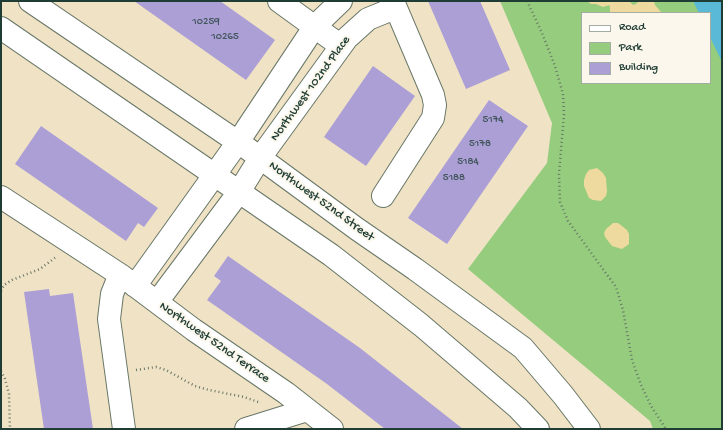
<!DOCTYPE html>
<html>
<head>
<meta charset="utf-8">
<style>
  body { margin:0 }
  #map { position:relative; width:723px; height:430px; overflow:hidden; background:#f0e2c5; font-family:"Gochi Hand",sans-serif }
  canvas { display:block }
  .frame { position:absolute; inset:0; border:2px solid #1f3d34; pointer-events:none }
  .legend { position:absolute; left:581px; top:12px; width:130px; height:72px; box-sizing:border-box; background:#fbf7ec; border:1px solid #a3ada2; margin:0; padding:5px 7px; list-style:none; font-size:12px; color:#1f3d34 }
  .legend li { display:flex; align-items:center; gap:8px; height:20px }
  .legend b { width:20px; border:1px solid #a3ada2 }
</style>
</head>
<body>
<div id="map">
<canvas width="723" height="430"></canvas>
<div class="frame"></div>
<ul class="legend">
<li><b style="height:5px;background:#fff"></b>Road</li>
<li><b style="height:11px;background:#95cc7e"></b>Park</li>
<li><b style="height:11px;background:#ab9fd6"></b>Building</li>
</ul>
</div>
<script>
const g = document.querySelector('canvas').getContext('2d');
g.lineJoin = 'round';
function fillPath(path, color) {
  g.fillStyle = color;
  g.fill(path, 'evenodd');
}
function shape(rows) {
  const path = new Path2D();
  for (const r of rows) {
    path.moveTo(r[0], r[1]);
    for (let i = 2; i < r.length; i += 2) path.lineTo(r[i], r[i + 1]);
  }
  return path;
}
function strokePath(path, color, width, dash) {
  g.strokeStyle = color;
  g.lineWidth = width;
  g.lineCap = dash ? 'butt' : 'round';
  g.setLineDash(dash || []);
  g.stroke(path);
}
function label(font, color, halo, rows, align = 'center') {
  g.font = font + ' "Gochi Hand",sans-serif';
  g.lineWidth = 4;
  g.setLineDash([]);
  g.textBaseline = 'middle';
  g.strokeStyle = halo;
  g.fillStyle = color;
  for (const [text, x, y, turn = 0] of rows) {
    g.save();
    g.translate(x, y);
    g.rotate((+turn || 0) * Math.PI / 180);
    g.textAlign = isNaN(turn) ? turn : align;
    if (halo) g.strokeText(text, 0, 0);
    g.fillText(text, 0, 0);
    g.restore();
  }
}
const green = shape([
  [500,1,722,1,722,429,653,429,650,421,468,269,547,163,552,123],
  [582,13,710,13,710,83,582,83]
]);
const sand = shape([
  [587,1,629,1,633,5,636,4,639,1,654,1,655,5,662,13,610,13,610,7,609,5,603,7,596,4,591,4],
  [597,168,603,173,606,178,607,192,606,196,601,201,593,200,589,198,584,186,584,180,586,174,589,170],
  [613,223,618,223,622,226,627,230,629,234,629,244,622,249,612,246,605,237,604,233,606,229]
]);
const water = shape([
  [693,1,722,1,722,62,710,37,710,13,699,13]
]);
const building = shape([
  [134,1,220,1,275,40,246,80],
  [428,1,480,1,510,70,466,89],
  [373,66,415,96,366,166,324,137],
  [489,100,528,126,447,244,408,218],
  [41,126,158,208,144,227,138,223,126,241,15,164],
  [228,256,360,348,463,429,385,429,327,384,207,300,221,281,214,276],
  [49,289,50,296,73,293,93,429,44,429,24,292]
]);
const path = shape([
  [527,1,542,33,555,66,563,94,564,115,559,174,560,202,568,221,616,287,623,310,632,360,641,385,651,406,666,429],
  [1,291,4,285,12,280,40,269,56,257],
  [136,370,156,367,166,370,195,386,209,390,244,397,261,403],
  [1,371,5,379,9,394,10,429]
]);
const minor = shape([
  [30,1,248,149,357,229,415,269,523,348,563,395,589,429],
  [279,1,341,46],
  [1,28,331,255,421,325,518,408,538,429],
  [383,196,433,118,435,105,433,95,393,1],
  [1,197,122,276,194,330,286,393,332,429],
  [122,276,116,284,112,294,109,319,124,429],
  [135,286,238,142,315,26,341,1],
  [157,302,239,192,260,158,347,38,368,19,395,8],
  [246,429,307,410]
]);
const numberNames = [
  ["10259",206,22],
  ["10265",225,37],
  ["5174",493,120],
  ["5178",480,144],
  ["5184",468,162],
  ["5188",454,178]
];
const streetNames = [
  ["Northwest 102nd Place",311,89,-54],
  ["Northwest 52nd Street",321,202,36],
  ["Northwest 52nd Terrace",214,343,35]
];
fillPath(green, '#95cc7e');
fillPath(sand, '#eeda9e');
fillPath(water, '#59b9d7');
fillPath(building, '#ab9fd6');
strokePath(minor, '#687767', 24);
strokePath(path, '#687767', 2.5, [1, 3]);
strokePath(minor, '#fff', 22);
label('11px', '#42565c', null, numberNames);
label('13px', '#1f3d34', '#fbf7ec', streetNames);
</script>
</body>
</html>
